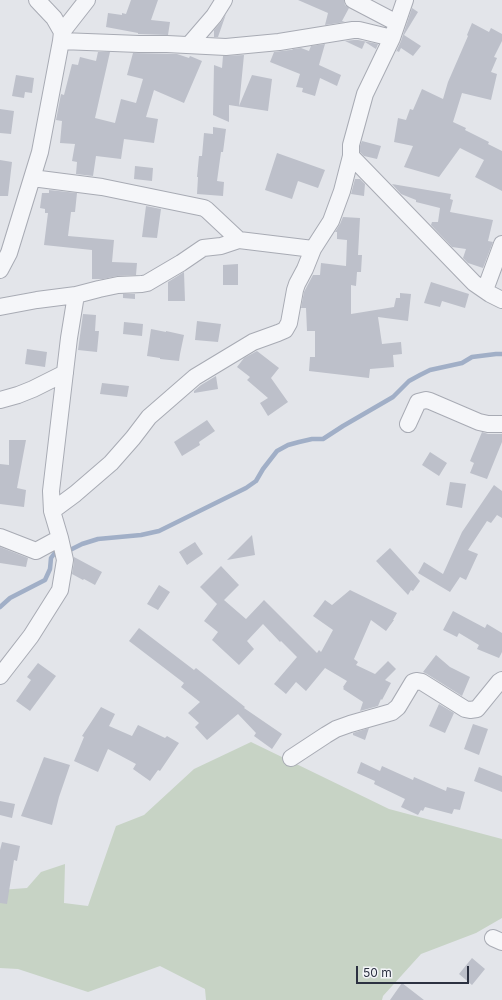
<!DOCTYPE html>
<html>
<head>
<meta charset="utf-8">
<style>
	body { margin:0 }
	#map { position:relative; width:502px; height:1000px; overflow:hidden; background:#e3e5ea; font-family:Inter,sans-serif }
	canvas { display:block }
	.scale { position:absolute; left:356px; top:966px; width:113px; height:18px; box-sizing:border-box; border:2px solid #2c3141; border-top:0; padding-left:5px; font-size:12px; line-height:14px; white-space:nowrap; color:#2c3141; -webkit-text-stroke:3px #f3f4f8; paint-order:stroke }
</style>
</head>
<body>
<div id="map">
<canvas width="502" height="1000"></canvas>
<div class="scale">50 m</div>
</div>
<script>
const c = document.querySelector('canvas').getContext('2d');
c.lineJoin = 'round';
function fillPath(path, color) { c.fillStyle = color; c.fill(path, 'evenodd'); }
const shape = rows => new Path2D(rows.map(r => 'M' + r).join(''));
function stroke(path, color, width, dash) { c.strokeStyle = color; c.lineWidth = width; c.lineCap = dash ? 'butt' : 'round'; c.setLineDash(dash || []); c.stroke(path); }
fillPath(shape([
	[251,742,389,809,502,839,502,918,476,933,421,954,383,996,382,1000,206,1000,205,989,160,966,88,992,18,969,0,968,0,890,27,888,41,872,65,864,64,903,88,906,116,826,144,815,194,769]
]), '#c7d3c5');
stroke(shape([
	[68,551,82,544,98,539,141,535,159,531,246,488,256,481,263,469,277,451,288,445,299,442,312,439,323,439,343,426,393,397,409,381,420,375,430,370,462,363,472,357,496,354,502,354],
	[0,607,10,598,45,580,50,569,51,558,57,550]
]), '#a1afc7', 4.5);
fillPath(shape([
	[131,0,158,0,151,20,170,22,168,35,138,34,138,33,106,27,108,13,122,15,122,13,126,14],
	[298,0,344,0,345,5,349,8,342,21,345,22,325,25,328,13],
	[412,8,418,12,404,35,421,46,413,56,401,48,399,52,397,51,396,52,401,41],
	[226,14,218,37,214,37,214,30,221,22],
	[472,23,489,32,491,28,502,34,502,41,494,57,497,58,491,72,497,74,491,100,462,93,453,122,466,128,465,130,489,142,488,144,502,151,502,191,475,177,484,160,460,148,439,177,404,167,413,146,394,142,398,118,406,120,410,109,413,110,422,89,443,99,448,82,468,36,467,35],
	[354,40,358,40,378,44,376,49,365,42,362,49,345,41],
	[325,44,319,65,341,75,337,86,320,78,315,96,302,92,303,88,296,87,300,74,270,62,274,52,290,50,292,50,293,49,301,48,309,51,311,46],
	[98,52,110,52,95,118,115,123,121,99,136,103,143,79,127,75,133,53,177,54,189,58,190,56,202,61,184,103,154,90,146,117,158,119,154,143,124,139,121,159,96,156,93,176,76,174,77,162,72,161,75,144,60,143,62,121,56,120,61,94,64,95,72,64,78,65,80,57,96,61],
	[244,55,239,106,252,75,272,79,268,111,229,105,229,122,213,115,214,65,222,68,223,56],
	[16,75,34,78,32,93,25,92,24,98,12,96],
	[0,109,14,111,11,134,0,133],
	[213,127,226,129,223,152,221,152,217,181,224,182,223,196,197,194,198,177,197,177,199,156,202,156,204,133,213,134],
	[362,141,381,146,377,159,364,156,360,152,360,146],
	[277,153,325,170,318,188,298,181,292,199,265,190],
	[0,160,12,162,8,196,0,196],
	[135,166,153,168,152,181,134,179],
	[355,179,360,179,365,184,364,196,351,194],
	[392,184,451,194,450,199,453,200,450,212,493,220,488,241,493,242,483,268,468,263,463,258,466,249,452,247,431,225,432,222,438,222,440,208,416,202,416,200,401,194],
	[49,190,77,193,75,212,71,212,68,236,114,240,112,262,137,263,136,275,117,276,103,279,92,279,92,250,44,245,48,213,45,213,45,209,40,208,42,193,49,193],
	[146,206,161,209,157,238,142,237],
	[343,217,360,218,358,255,362,255,361,272,357,272,356,286,351,285,351,314,394,307,396,298,400,298,400,293,411,294,408,321,378,317,382,344,401,342,402,354,393,355,394,367,370,369,369,378,309,371,310,357,315,357,315,331,307,331,306,308,301,308,304,292,313,275,320,275,321,263,346,266,347,240,337,239,337,232,335,232,340,224],
	[238,264,238,285,223,285,223,265],
	[184,272,185,301,168,301,168,282],
	[431,282,469,294,465,308,442,301,440,307,424,303],
	[123,294,135,294,135,299,123,298],
	[83,314,96,315,95,331,99,331,97,352,78,350],
	[197,321,221,324,218,342,195,340],
	[124,322,143,324,142,336,123,334],
	[151,329,166,332,166,331,184,335,180,354,179,361,160,359,160,358,147,356],
	[27,349,47,352,45,367,25,364],
	[257,351,279,368,271,378,288,402,268,416,260,403,268,398,247,380,250,377,237,367,244,358],
	[216,376,218,389,194,393,194,391,201,385],
	[102,383,129,386,127,397,100,394],
	[207,420,215,431,199,442,200,445,182,456,174,442],
	[482,432,488,434,502,434,502,442,487,479,470,473,474,463,470,461],
	[9,440,26,440,17,488,26,490,24,507,0,504,0,464,9,465],
	[430,452,447,463,439,476,422,465],
	[450,482,466,484,462,508,446,505],
	[494,485,502,491,502,518,497,515,491,523,487,521,468,550,478,554,466,580,460,577,450,592,418,573,424,562,443,574,462,532],
	[252,535,255,555,227,560],
	[195,542,203,554,187,565,179,552],
	[0,547,28,558,26,567,0,563],
	[390,548,420,581,413,591,411,590,408,595,376,561],
	[74,557,102,572,95,585,84,579,83,580,72,574,74,562],
	[221,566,239,585,224,600,246,619,264,600,317,653,319,650,321,652,333,630,313,616,325,600,332,605,350,590,397,613,393,620,394,620,386,631,371,620,354,659,358,662,356,665,375,674,388,661,396,669,385,680,391,683,382,700,381,699,378,706,360,711,363,702,343,689,344,688,343,687,347,681,325,668,306,691,296,682,286,694,274,684,297,657,281,641,280,642,263,624,247,641,254,649,239,665,212,640,218,632,204,621,217,604,200,587],
	[159,585,170,592,158,610,147,604],
	[453,611,485,628,487,624,502,633,502,652,499,658,477,649,479,645,459,633,457,637,443,630],
	[139,628,194,670,196,668,245,707,244,708,282,734,272,749,254,736,256,733,238,714,207,740,195,727,199,723,188,713,200,702,181,687,184,683,129,641],
	[436,655,450,667,470,677,462,696,427,674,423,672],
	[38,663,56,676,30,711,16,701,31,680,27,677],
	[439,704,454,713,445,733,429,726],
	[101,707,115,714,109,726,132,736,138,725,165,738,167,736,179,743,160,771,158,770,150,781,133,769,136,764,108,749,98,772,74,761,84,737,82,736],
	[473,724,488,729,479,755,464,749],
	[369,728,365,740,353,735,353,733],
	[44,757,70,765,59,797,52,825,21,816],
	[361,762,380,771,382,766,413,780,414,777,446,791,447,787,465,792,460,810,454,809,452,814,425,807,423,811,421,810,418,815,401,807,405,799,374,784,375,781,357,773],
	[479,767,502,776,502,792,474,781],
	[0,801,15,804,12,818,0,815],
	[2,842,20,846,17,861,14,860,7,904,0,903,0,850],
	[472,958,485,969,472,985,459,974],
	[402,983,424,1000,390,1000]
]), '#bdc0ca');
const street = shape([
	[353,0,397,23],
	[62,32,87,0],
	[61,41,139,44,167,44,226,47,279,42,353,30,359,30,392,38],
	[189,45,214,16,224,0],
	[351,156,474,283,490,294,502,300],
	[32,178,102,187,204,208,207,210,239,240],
	[0,270,9,253,40,152,61,41,62,32,54,18,37,0],
	[485,290,502,244],
	[0,307,37,300,76,295,99,289,118,285,142,284,147,283,181,263,203,248,221,246,239,240,313,249,331,221,342,191,351,156,351,145,365,94,392,38,405,0],
	[0,400,18,395,33,389,65,373],
	[408,424,418,402,426,400,430,401,479,422,488,424,502,424],
	[52,511,75,494,111,463,133,438,149,417,195,377,253,342,278,333,285,330,289,323,295,290,297,284,305,269,313,249],
	[0,537,36,551,60,538],
	[0,676,31,636,60,590,65,560,60,538,52,511,51,491,69,338,76,295],
	[291,758,326,735,336,729,350,724,392,712,398,707,413,682,416,681,422,682,465,709,470,710,477,709,499,682,502,680],
	[493,938,502,942]
]);
stroke(street, '#a8abb4', 18);
stroke(street, '#f5f6f9', 16);
</script>
</body>
</html>
